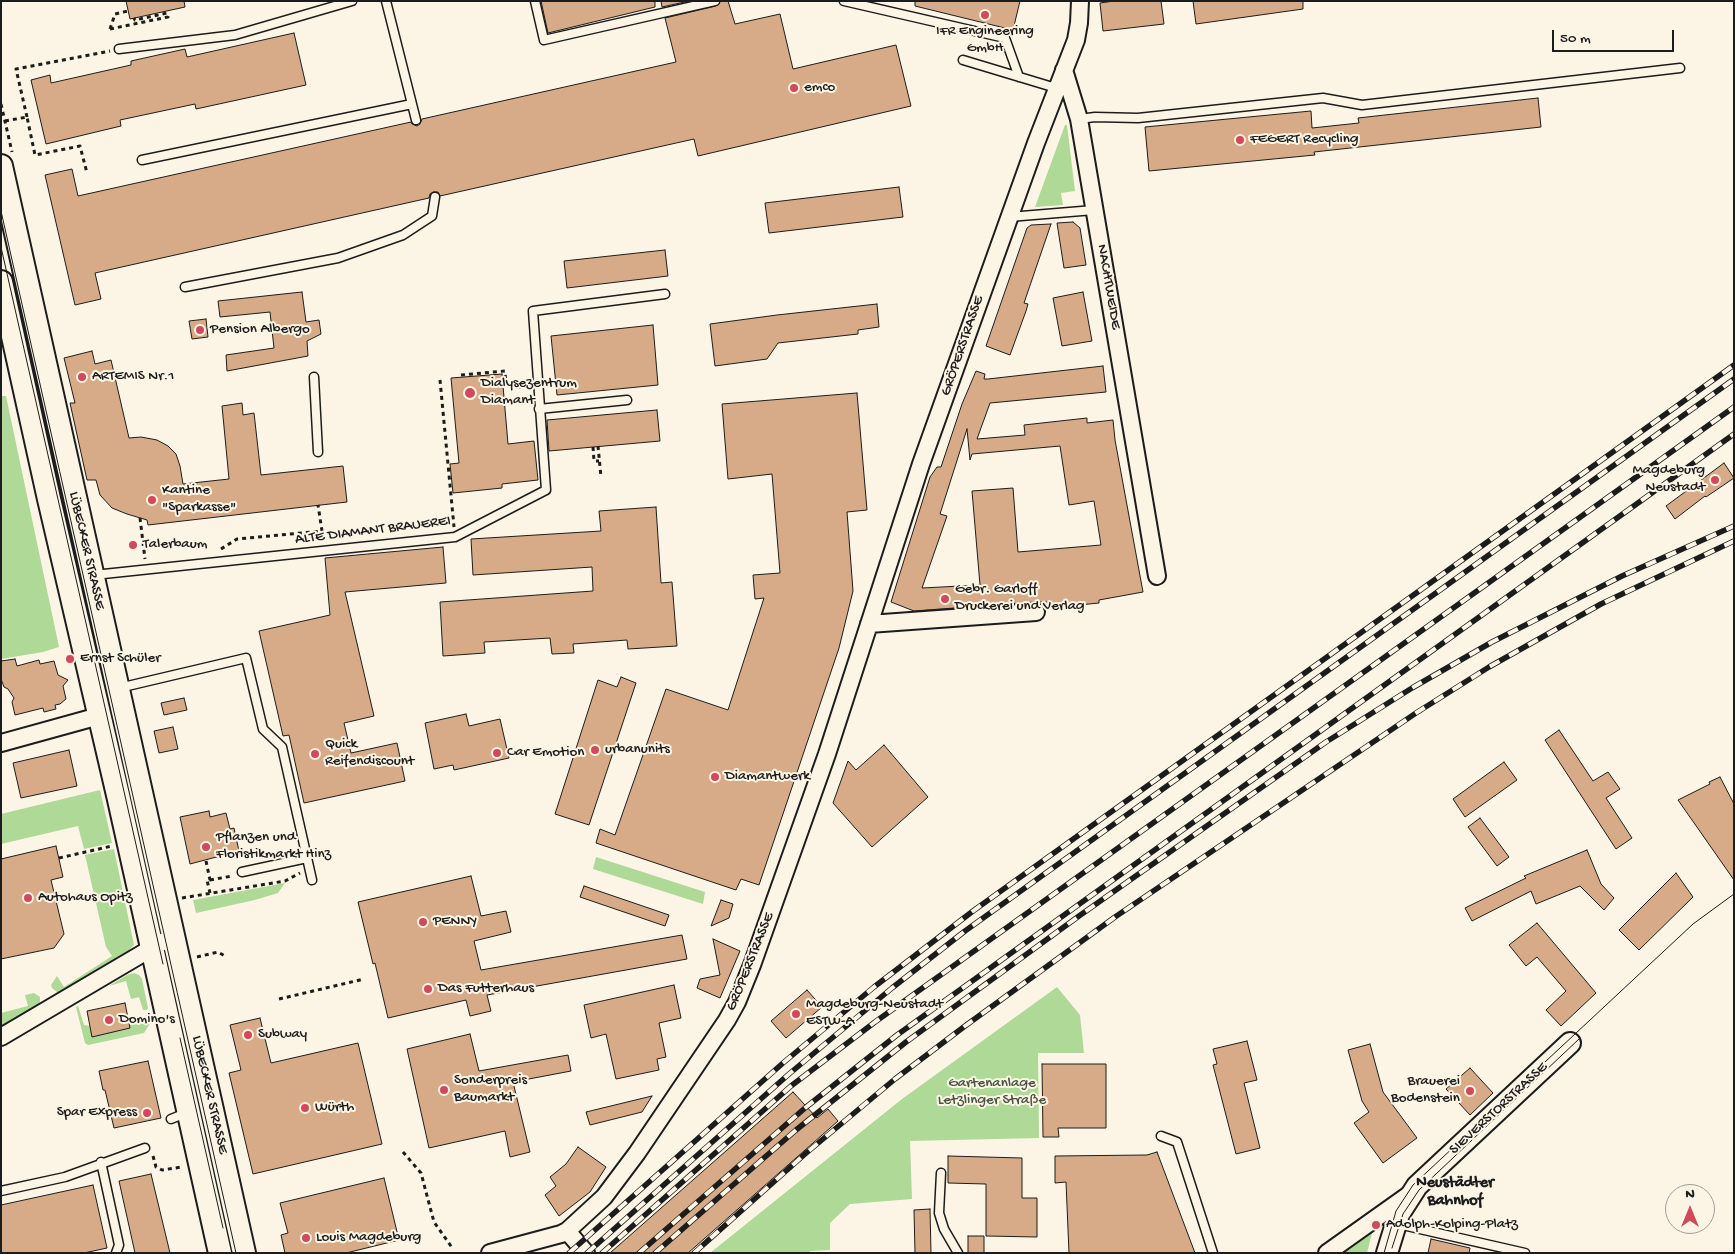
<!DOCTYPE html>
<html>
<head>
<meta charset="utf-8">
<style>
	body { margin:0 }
	#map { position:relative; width:1735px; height:1254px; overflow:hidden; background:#fcf5e5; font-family:"Gochi Hand",sans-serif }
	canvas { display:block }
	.frame { position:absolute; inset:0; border:2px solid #1c1c1c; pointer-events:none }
	.north { position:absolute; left:1665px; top:1184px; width:50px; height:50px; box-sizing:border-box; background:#fcf5e5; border:1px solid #a29e95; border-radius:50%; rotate:0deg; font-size:14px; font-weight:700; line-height:20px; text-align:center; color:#1c1c1c }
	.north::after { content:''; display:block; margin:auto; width:18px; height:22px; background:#d1495b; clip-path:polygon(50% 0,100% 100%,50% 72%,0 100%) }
	.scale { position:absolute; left:1552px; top:30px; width:122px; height:22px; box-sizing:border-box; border:2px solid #1c1c1c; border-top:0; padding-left:6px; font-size:15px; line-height:18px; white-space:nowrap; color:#1c1c1c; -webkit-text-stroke:4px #fcf5e5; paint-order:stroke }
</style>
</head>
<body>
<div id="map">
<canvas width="1735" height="1254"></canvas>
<div class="frame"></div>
<div class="north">N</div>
<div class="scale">50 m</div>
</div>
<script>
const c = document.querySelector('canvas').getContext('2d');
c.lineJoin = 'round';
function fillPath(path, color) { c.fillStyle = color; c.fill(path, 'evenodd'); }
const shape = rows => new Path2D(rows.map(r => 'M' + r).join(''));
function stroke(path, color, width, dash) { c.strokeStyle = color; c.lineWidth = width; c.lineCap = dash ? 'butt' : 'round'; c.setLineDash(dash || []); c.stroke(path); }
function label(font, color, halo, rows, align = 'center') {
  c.font = font + ' "Gochi Hand",sans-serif'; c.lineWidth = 4; c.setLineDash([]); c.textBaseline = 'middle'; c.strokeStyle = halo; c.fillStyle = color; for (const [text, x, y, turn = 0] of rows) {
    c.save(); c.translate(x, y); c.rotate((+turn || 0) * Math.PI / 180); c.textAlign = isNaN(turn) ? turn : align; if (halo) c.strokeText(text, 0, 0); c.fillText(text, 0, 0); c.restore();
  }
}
fillPath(shape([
	[1065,125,1067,125,1075,191,1061,193,1063,205,1035,207],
	[1,396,6,396,59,647,43,652,1,659],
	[100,790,112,843,84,849,78,826,1,844,1,814],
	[114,849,134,945,127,952,62,993,57,992,52,988,51,985,57,976,64,987,112,956,106,947,85,855],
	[596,857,705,892,703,904,593,869],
	[285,883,278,893,255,900,196,913,193,900],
	[134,973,139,975,142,979,148,1008,147,1010,143,1010,139,997,131,999,126,981,109,986,127,975],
	[1057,987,1080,1015,1084,1053,1038,1053,1039,1138,910,1141,912,1199,850,1204,830,1223,830,1250,810,1251,809,1253,710,1253,902,1099],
	[34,993,40,997,40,1002,36,1010,1,1028,1,1013,28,1006,25,995],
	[78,1006,84,1025,90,1026,93,1036,130,1028,130,1019,130,1021,149,1016,151,1022,144,1033,88,1045,85,1043,76,1007],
	[1373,1229,1367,1253,1337,1253]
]), '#aed997');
const building = shape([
	[126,1,184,1,185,7,130,19,126,1],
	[541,1,655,1,655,7,548,33,541,1],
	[661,1,689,1,662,7,661,1],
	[720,1,728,1,735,24,780,14,793,69,896,45,911,106,698,156,694,139,440,196,438,192,433,192,430,194,429,198,95,273,101,299,75,305,45,175,72,169,78,196,411,122,412,124,417,126,420,124,422,119,676,62,665,18,716,6,720,1],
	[915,1,1020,1,1013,30,915,6,915,1],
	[1114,1,1161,1,1164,24,1103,31,1100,3,1114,1],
	[1193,1,1303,1,1303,9,1196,24,1193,1],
	[294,33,306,85,196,109,195,104,120,120,121,126,46,144,31,80,50,75,51,83,131,65,131,61,185,49,187,57,294,33],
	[1538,98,1541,127,1314,152,1315,155,1149,171,1145,127,1311,111,1312,128,1359,123,1358,118,1538,98],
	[899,187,903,217,769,233,765,203,899,187],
	[1073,222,1080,228,1086,265,1064,268,1057,223,1073,222],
	[1051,224,1024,303,1028,304,1026,311,1010,355,986,346,1027,228,1031,225,1051,224],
	[665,250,668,276,567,288,564,261,665,250],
	[302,292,306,322,319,320,321,334,307,341,308,356,227,371,226,355,274,348,270,312,220,317,218,301,302,292],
	[1083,292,1092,341,1062,346,1053,298,1083,292],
	[877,304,879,327,858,330,858,334,778,343,767,359,715,366,710,324,777,315,877,304],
	[206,319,208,337,192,339,189,321,206,319],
	[653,325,658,385,557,395,551,336,653,325],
	[92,351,95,364,111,360,129,438,141,437,157,440,168,446,176,454,180,466,183,484,229,479,222,406,242,403,243,415,254,413,261,475,343,466,347,502,148,525,147,520,127,514,112,508,100,495,96,480,87,480,70,403,75,403,64,358,92,351],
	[1103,366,1106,392,990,403,977,439,1025,435,1024,425,1087,418,1087,423,1113,420,1115,440,1143,592,1099,600,1099,603,1049,608,1047,602,1035,602,914,611,891,602,930,477,937,467,941,467,962,404,976,371,985,374,984,379,988,379,1103,366],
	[967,429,970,460,972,454,1060,446,1069,505,1094,501,1101,545,1018,552,1013,488,972,491,980,585,922,588,947,516,940,514,967,429],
	[502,374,508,444,534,441,538,480,502,484,502,488,453,493,450,464,459,463,451,378,502,374],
	[857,393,867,510,847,512,853,591,839,648,759,885,741,879,736,890,596,843,600,829,615,835,666,689,728,710,764,598,755,599,753,575,780,573,772,474,728,479,722,404,857,393],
	[657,410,660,441,549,451,547,420,657,410],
	[1724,463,1734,478,1706,497,1705,496,1675,519,1666,506,1724,463],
	[656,507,661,583,672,582,677,646,628,649,627,640,573,644,574,653,552,654,550,638,484,642,485,653,443,656,440,602,593,591,592,567,473,575,471,539,601,531,599,511,656,507],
	[443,547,446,583,345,592,374,716,344,723,351,753,397,743,405,781,304,803,289,735,283,736,259,631,330,615,325,558,443,547],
	[15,659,17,666,39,660,40,664,54,661,58,675,68,680,63,686,66,699,60,704,55,705,56,709,44,712,43,708,15,715,12,702,14,698,8,689,4,687,1,679,1,661,15,659],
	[621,677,636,683,589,825,555,814,598,680,617,687,621,677],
	[184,698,187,710,164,715,161,703,184,698],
	[466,714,469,726,500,719,509,758,454,770,453,765,434,769,425,723,466,714],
	[173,727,178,749,159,753,154,731,173,727],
	[1559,730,1593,781,1608,772,1620,789,1606,798,1632,838,1616,849,1545,740,1559,730],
	[884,745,928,797,872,847,833,803,848,761,856,770,884,745],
	[69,750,77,786,21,798,13,763,69,750],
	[1504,762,1517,780,1465,817,1453,799,1504,762],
	[1720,777,1734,804,1734,880,1678,800,1710,784,1709,782,1720,777],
	[209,811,210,817,226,813,230,829,234,828,239,851,190,864,180,817,209,811],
	[1480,818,1509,857,1497,866,1468,827,1480,818],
	[56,846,63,877,51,880,64,934,54,948,1,959,1,859,56,846],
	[1587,850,1601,884,1614,898,1604,910,1580,886,1536,904,1531,891,1472,921,1465,908,1526,878,1524,876,1587,850],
	[1676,873,1693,897,1639,950,1619,930,1676,873],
	[471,876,481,916,506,911,511,932,474,941,481,970,682,935,687,959,487,995,491,1011,470,1016,466,1000,388,1018,375,963,373,964,358,902,471,876],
	[584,886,669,915,665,926,580,897,584,886],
	[721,900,733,904,729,918,711,926,721,900],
	[1537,923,1596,993,1561,1026,1546,1010,1566,991,1537,957,1526,966,1509,945,1537,923],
	[713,939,740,951,720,998,697,988,700,979,720,975,713,939],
	[674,985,681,1018,659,1023,666,1057,657,1059,659,1070,616,1079,606,1034,591,1038,584,1005,674,985],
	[807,990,822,1007,786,1038,771,1021,807,990],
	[125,1003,130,1028,92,1037,87,1011,125,1003],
	[260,1018,271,1063,358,1043,382,1144,253,1174,229,1073,241,1070,230,1025,260,1018],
	[470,1034,479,1071,568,1055,571,1071,513,1082,530,1152,510,1157,505,1131,429,1148,407,1049,470,1034],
	[1247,1041,1257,1080,1244,1083,1260,1148,1236,1154,1213,1065,1217,1064,1213,1049,1247,1041],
	[1370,1044,1383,1092,1417,1138,1383,1163,1354,1123,1369,1112,1362,1101,1348,1050,1370,1044],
	[148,1061,161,1118,114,1128,105,1090,103,1090,99,1071,148,1061],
	[1042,1064,1106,1064,1106,1128,1058,1128,1059,1137,1043,1137,1042,1064],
	[1470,1068,1493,1093,1470,1115,1446,1089,1470,1068],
	[793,1092,817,1118,828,1109,838,1121,688,1253,610,1253,793,1092],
	[652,1096,642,1112,590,1125,586,1112,652,1096],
	[578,1147,606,1167,590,1192,559,1216,545,1195,556,1186,550,1177,566,1164,578,1147],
	[1157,1152,1195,1253,1069,1253,1066,1182,1055,1183,1055,1156,1147,1155,1157,1152],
	[948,1156,1022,1158,1022,1198,1037,1198,1037,1237,986,1236,986,1184,948,1183,948,1156],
	[151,1174,170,1253,135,1253,119,1181,151,1174],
	[384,1178,399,1240,346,1253,285,1253,281,1235,288,1233,280,1203,384,1178],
	[93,1185,107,1248,84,1253,1,1253,1,1205,93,1185],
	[930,1209,931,1253,915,1253,914,1210,930,1209],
	[968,1236,984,1236,984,1253,968,1253,968,1236],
	[1431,1239,1470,1248,1469,1253,1428,1253,1431,1239]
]);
fillPath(building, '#d7ab88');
stroke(building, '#1c1c1c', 1);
const service = shape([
	[386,1,416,120],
	[535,1,544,40,715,1],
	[844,1,1005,38,1019,77],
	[119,49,235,35,352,1],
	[963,60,1056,88],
	[1079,119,1095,117,1138,118,1323,98,1362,105,1680,68],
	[142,160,412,104],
	[1009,217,1094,210],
	[185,287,338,258,403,235,432,216,435,197],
	[314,377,318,452],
	[539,409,627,400],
	[94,575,455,537,546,490,533,311,665,294],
	[119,688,246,658,263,729,282,747,312,880],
	[242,872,307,858],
	[171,1119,186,1113],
	[1161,1136,1177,1142,1213,1253],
	[101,1162,119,1245,116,1253],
	[941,1173,939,1213,944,1229,958,1253],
	[1,1191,65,1177,145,1148],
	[1398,1224,1525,1253]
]);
const minor = shape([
	[1064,70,1079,119,1157,576],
	[869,624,1036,612],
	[1,743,99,716],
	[1,1037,162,942],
	[567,1231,586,1253],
	[490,1253,561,1234,567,1231,604,1197,637,1153,727,1020,737,1002,752,965,827,754,921,464,1036,143,1076,40,1079,23,1080,1],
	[1327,1253,1410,1194]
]);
const tertiary = shape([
	[1387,1253,1399,1214,1417,1186,1570,1043]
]);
const secondary = shape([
	[1,166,244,1253],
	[1,282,49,499,118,795,220,1253]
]);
stroke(service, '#1c1c1c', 11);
stroke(minor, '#1c1c1c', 20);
stroke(tertiary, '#1c1c1c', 24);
stroke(secondary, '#1c1c1c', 26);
stroke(shape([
	[110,29,168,17,167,13,135,20,134,18],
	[110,29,115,14,128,11],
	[1,104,12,152],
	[27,117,16,69,110,51],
	[5,121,27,117,35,155,80,146,87,173],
	[461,375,505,371,506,387,527,387],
	[440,380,454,527],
	[598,446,601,477],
	[593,447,594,461,599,461],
	[140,518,145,559],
	[221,549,237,539,322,531,318,505],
	[59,858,112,846],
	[206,861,210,880,207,880,210,893],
	[210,880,232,876],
	[182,898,285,881,300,873],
	[197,957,218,952,225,956],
	[279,999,364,979],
	[403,1152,421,1173,434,1222,453,1249],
	[153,1156,156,1167,162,1170,182,1167]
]), '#1c1c1c', 3, [4, 4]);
stroke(service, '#fcf5e5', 8);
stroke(minor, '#fcf5e5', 16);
stroke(tertiary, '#fcf5e5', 20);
stroke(secondary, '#fcf5e5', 22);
stroke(shape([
	[1,211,236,1253],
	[1,247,163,964],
	[180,1038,223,1228],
	[1392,1248,1403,1214,1419,1190,1579,1039],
	[1384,1253,1396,1211,1413,1185,1693,924,1734,894]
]), '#1c1c1c', 1);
const rail = shape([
	[569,1253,783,1063,874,987,973,911,1734,365],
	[587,1253,789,1074,892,988,965,931,1734,379],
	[602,1253,791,1086,875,1022,1734,407],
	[639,1253,805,1108,897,1035,1734,434],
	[655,1253,796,1130,906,1042,1079,916,1326,742,1412,688,1492,642,1622,576,1734,526],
	[694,1253,805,1154,895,1079,965,1026,1115,917,1416,713,1489,667,1601,604,1734,541]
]);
stroke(rail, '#1c1c1c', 5.5);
stroke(rail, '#fcf5e5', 4, [11]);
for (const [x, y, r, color] of [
	[985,15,5,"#d1495b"],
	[794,88,5,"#d1495b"],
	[1240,140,5,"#d1495b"],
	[200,330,5,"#d1495b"],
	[82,377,5,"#d1495b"],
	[470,393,6,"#d1495b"],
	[1715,480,5,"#d1495b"],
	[152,500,5,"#d1495b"],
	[133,545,5,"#d1495b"],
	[945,599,5,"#d1495b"],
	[70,659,5,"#d1495b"],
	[595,750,5,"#d1495b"],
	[497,753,5,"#d1495b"],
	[315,754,5,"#d1495b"],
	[715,777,5,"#d1495b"],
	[206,847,5,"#d1495b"],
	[28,898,5,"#d1495b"],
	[423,922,5,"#d1495b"],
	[428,989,5,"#d1495b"],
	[796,1014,5,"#d1495b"],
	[109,1020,5,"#d1495b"],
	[248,1035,5,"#d1495b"],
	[444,1090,5,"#d1495b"],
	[1470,1091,5,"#d1495b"],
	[305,1108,5,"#d1495b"],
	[147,1113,5,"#d1495b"],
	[1376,1225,5,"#d1495b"],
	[306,1238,5,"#d1495b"]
]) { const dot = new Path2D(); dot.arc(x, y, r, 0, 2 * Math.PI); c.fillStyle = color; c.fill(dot); stroke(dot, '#fcf5e5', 2); }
label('15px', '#1c1c1c', '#fcf5e5', [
	["IFR Engineering",985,32,"center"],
	["GmbH",985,49,"center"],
	["emco",804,88],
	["FEGERT Recycling",1250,140],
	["Pension Albergo",210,330],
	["ARTEMIS Nr.1",92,377],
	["Dialysezentrum",481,384],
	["Diamant",481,401],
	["Magdeburg",1705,471,"right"],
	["Neustadt",1705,488,"right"],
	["Kantine",162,491],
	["\"Sparkasse\"",162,508],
	["Talerbaum",143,545],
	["Gebr. Garloff",955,590],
	["Druckerei und Verlag",955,607],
	["Ernst Schüler",80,659],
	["Quick",325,745],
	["Reifendiscount",325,762],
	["urbanunits",605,750],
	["Car Emotion",507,753],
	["Diamantwerk",725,777],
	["Pflanzen und",216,838],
	["Floristikmarkt Hinz",216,855],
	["Autohaus Opitz",38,898],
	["PENNY",433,922],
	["Das Futterhaus",438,989],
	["Magdeburg-Neustadt",806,1005],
	["ESTW-A",806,1022],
	["Domino's",119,1020],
	["Subway",258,1035],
	["Sonderpreis",454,1081],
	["Baumarkt",454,1098],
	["Brauerei",1460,1082,"right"],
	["Bodenstein",1460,1099,"right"],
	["Würth",315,1108],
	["Spar Express",137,1113,"right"],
	["Adolph-Kolping-Platz",1386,1225],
	["Louis Magdeburg",316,1238]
], 'left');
label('15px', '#1c1c1c', '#fcf5e5', [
	["NACHTWEIDE",1108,287,80],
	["GRÖPERSTRASSE",963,346,-71],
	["ALTE DIAMANT BRAUEREI",373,531,-7],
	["LÜBECKER STRASSE",86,551,77],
	["GRÖPERSTRASSE",751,962,-68],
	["LÜBECKER STRASSE",209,1095,77],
	["SIEVERSTORSTRASSE",1499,1109,-43]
]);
label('15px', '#485541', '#fcf5e5', [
	["Gartenanlage",992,1084],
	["Letzlinger Straße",992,1101]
]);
label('bold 16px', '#1c1c1c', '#fcf5e5', [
	["Neustädter",1455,1184],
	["Bahnhof",1455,1202]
]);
</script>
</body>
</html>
